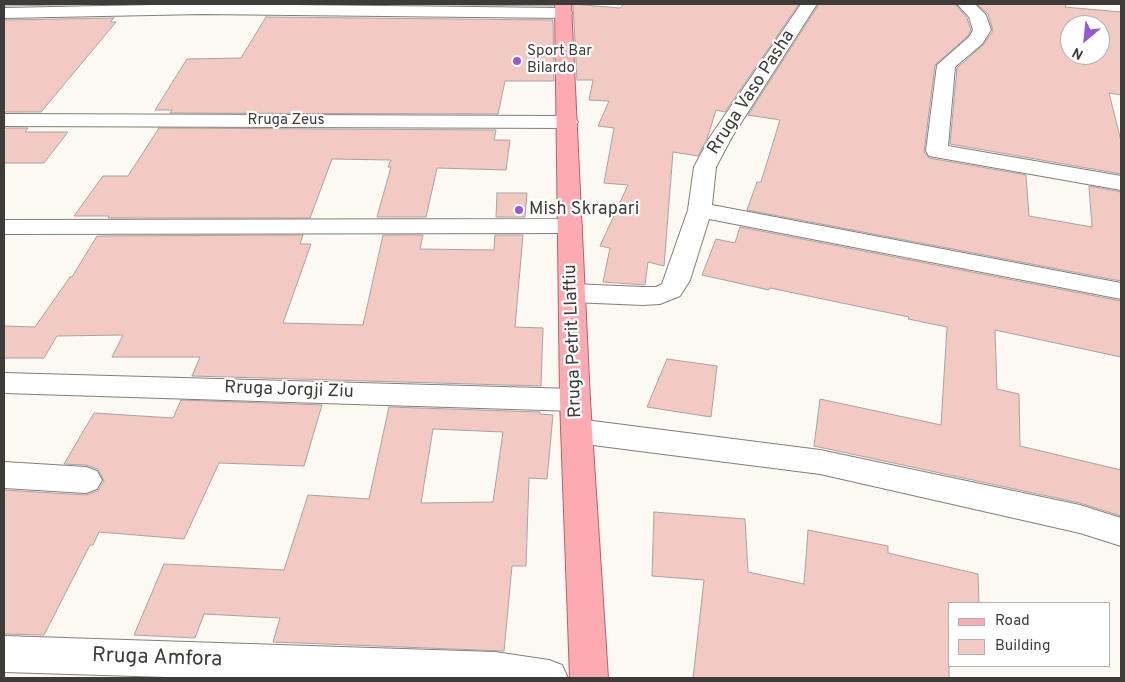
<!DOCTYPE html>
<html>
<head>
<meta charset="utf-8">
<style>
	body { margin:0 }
	#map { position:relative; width:1125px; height:682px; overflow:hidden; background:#fbf9f2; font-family:Overpass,sans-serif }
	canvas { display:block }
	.frame { position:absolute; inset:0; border:5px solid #3d3c39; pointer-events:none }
	.legend { position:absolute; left:948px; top:602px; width:162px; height:65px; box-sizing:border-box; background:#fff; border:1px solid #b1b1b0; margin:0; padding:6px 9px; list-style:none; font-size:15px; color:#3d3c39 }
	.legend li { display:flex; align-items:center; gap:10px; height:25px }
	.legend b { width:25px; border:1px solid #b1b1b0 }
	.north { position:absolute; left:1060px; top:15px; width:50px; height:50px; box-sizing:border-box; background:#fff; border:1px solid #b1b1b0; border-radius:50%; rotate:208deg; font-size:14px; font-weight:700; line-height:20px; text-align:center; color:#3d3c39 }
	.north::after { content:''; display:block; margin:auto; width:18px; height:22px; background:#965ad1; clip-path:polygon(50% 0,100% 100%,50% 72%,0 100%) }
</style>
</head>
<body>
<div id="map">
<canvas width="1125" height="682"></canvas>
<div class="frame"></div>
<ul class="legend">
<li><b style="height:6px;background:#fdabb3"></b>Road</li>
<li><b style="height:14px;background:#f2c9c3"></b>Building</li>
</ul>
<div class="north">N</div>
</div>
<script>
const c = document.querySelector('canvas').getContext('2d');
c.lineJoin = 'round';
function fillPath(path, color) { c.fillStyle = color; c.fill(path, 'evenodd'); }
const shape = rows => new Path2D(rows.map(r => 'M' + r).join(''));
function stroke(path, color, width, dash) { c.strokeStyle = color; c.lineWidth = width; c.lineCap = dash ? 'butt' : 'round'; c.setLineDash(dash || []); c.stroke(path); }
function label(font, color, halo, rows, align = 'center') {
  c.font = font + ' Overpass,sans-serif'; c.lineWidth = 4.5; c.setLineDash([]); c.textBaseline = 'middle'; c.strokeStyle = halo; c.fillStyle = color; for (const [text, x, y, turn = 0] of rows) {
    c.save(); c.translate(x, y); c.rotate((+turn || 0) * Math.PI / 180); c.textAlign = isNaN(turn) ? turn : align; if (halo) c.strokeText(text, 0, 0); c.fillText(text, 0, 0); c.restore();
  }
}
const building = shape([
	[4,4,122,4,4,6,4,4],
	[349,4,553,4,553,6,349,4],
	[573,4,620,8,624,4,799,4,725,112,716,110,707,139,698,156,673,152,664,266,648,262,645,285,603,282,610,248,600,246,628,185,604,183,614,128,598,126,609,101,589,100,593,80,577,80,573,4],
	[819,4,955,4,967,18,971,30,968,36,935,65,924,152,929,158,1026,175,1029,216,1092,227,1089,186,1121,192,1121,281,747,210,757,182,761,182,780,120,748,115,819,4],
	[977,4,1066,4,1065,7,1121,12,1121,95,1109,93,1121,141,1121,174,950,144,957,68,983,45,993,31,988,14,977,4],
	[1070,25,1100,25,1100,55,1070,55,1070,25],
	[266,17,553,20,554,81,505,81,498,114,170,113,172,110,155,110,187,59,241,58,266,17],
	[114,18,110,22,116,22,41,112,4,112,4,20,114,18],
	[4,128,28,128,25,132,68,132,44,163,4,163,4,128],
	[159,128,496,130,494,140,510,140,506,170,437,168,426,217,377,217,391,167,388,167,391,160,332,159,310,218,108,218,109,216,74,216,103,176,128,176,159,128],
	[497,193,527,193,525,217,496,217,497,193],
	[740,227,1121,301,1121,357,995,330,997,389,1019,394,1020,446,1121,470,1121,516,1080,503,814,446,820,399,941,425,947,327,908,319,909,317,770,288,769,290,702,275,716,239,735,243,740,227],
	[303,235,300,244,311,244,283,323,363,325,383,235,423,235,420,249,494,250,495,235,523,235,515,327,543,328,541,386,192,376,200,357,112,357,123,335,57,336,44,358,4,358,4,326,35,327,70,277,72,277,97,236,303,235],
	[667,359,717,366,711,417,647,407,667,359],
	[181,400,322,405,304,466,219,463,184,539,99,532,93,545,90,545,44,635,4,634,4,490,86,495,98,491,104,481,98,469,86,465,64,464,94,413,173,418,181,400],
	[389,407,540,412,540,414,553,415,547,479,529,478,526,566,512,566,504,651,273,642,280,618,204,614,195,638,134,635,164,564,284,570,308,495,369,499,389,407],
	[433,429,503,432,493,502,421,503,433,429],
	[654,512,745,519,748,572,804,584,808,530,888,546,888,553,978,574,979,603,949,603,949,678,693,678,704,580,652,576,654,512]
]);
fillPath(building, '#f2c9c3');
stroke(building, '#aba2a1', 1);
const minor = shape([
	[202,4,563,8,569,9,572,13,569,17,563,18,202,14,4,18,4,8,202,4],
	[801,4,817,4,732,137,716,167,712,205,1121,283,1121,299,709,219,690,280,680,296,660,304,643,305,572,302,563,299,559,293,563,287,572,284,643,287,656,287,662,284,688,210,694,167,710,137,801,4],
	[957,4,975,4,986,15,991,30,982,44,955,67,948,146,1121,176,1121,190,929,156,926,151,937,65,969,37,973,30,969,17,957,4],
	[4,114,568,116,575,118,578,122,575,126,568,128,4,126,4,114],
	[570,219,578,221,582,226,578,231,570,233,4,234,4,220,570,219],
	[4,373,575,389,585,392,590,400,585,408,575,411,4,393,4,373],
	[577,419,820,450,1080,505,1121,518,1121,546,1080,533,820,474,577,443,566,439,562,431,566,423,577,419],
	[4,462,86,467,97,471,102,480,97,489,86,493,4,488,4,462],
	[4,636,495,652,549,660,562,665,568,678,200,678,4,672,4,636]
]);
const major = shape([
	[555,4,571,4,590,400,608,678,570,678,560,400,555,4]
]);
stroke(minor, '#817f79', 2);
stroke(major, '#b86068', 2);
fillPath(minor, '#fff');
fillPath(major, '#fdabb3');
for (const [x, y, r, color] of [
	[517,61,5,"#965ad1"],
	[519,210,5,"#965ad1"]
]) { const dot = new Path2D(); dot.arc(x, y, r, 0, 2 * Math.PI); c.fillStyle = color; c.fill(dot); stroke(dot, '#fff', 2); }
label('15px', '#3d3c39', '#fff', [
	["Sport Bar",527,52],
	["Bilardo",527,69]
], 'left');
label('15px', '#3d3c39', '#fff', [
	["Rruga Zeus",286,121]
]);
label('18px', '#3d3c39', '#fff', [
	["Rruga Vaso Pasha",752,93,-57],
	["Rruga Petrit Llaftiu",574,341,-92],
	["Rruga Jorgji Ziu",289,391,2]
]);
label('18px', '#3d3c39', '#fff', [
	["Mish Skrapari",529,210]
], 'left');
label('21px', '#3d3c39', '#fff', [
	["Rruga Amfora",157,659,2]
]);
</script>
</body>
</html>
